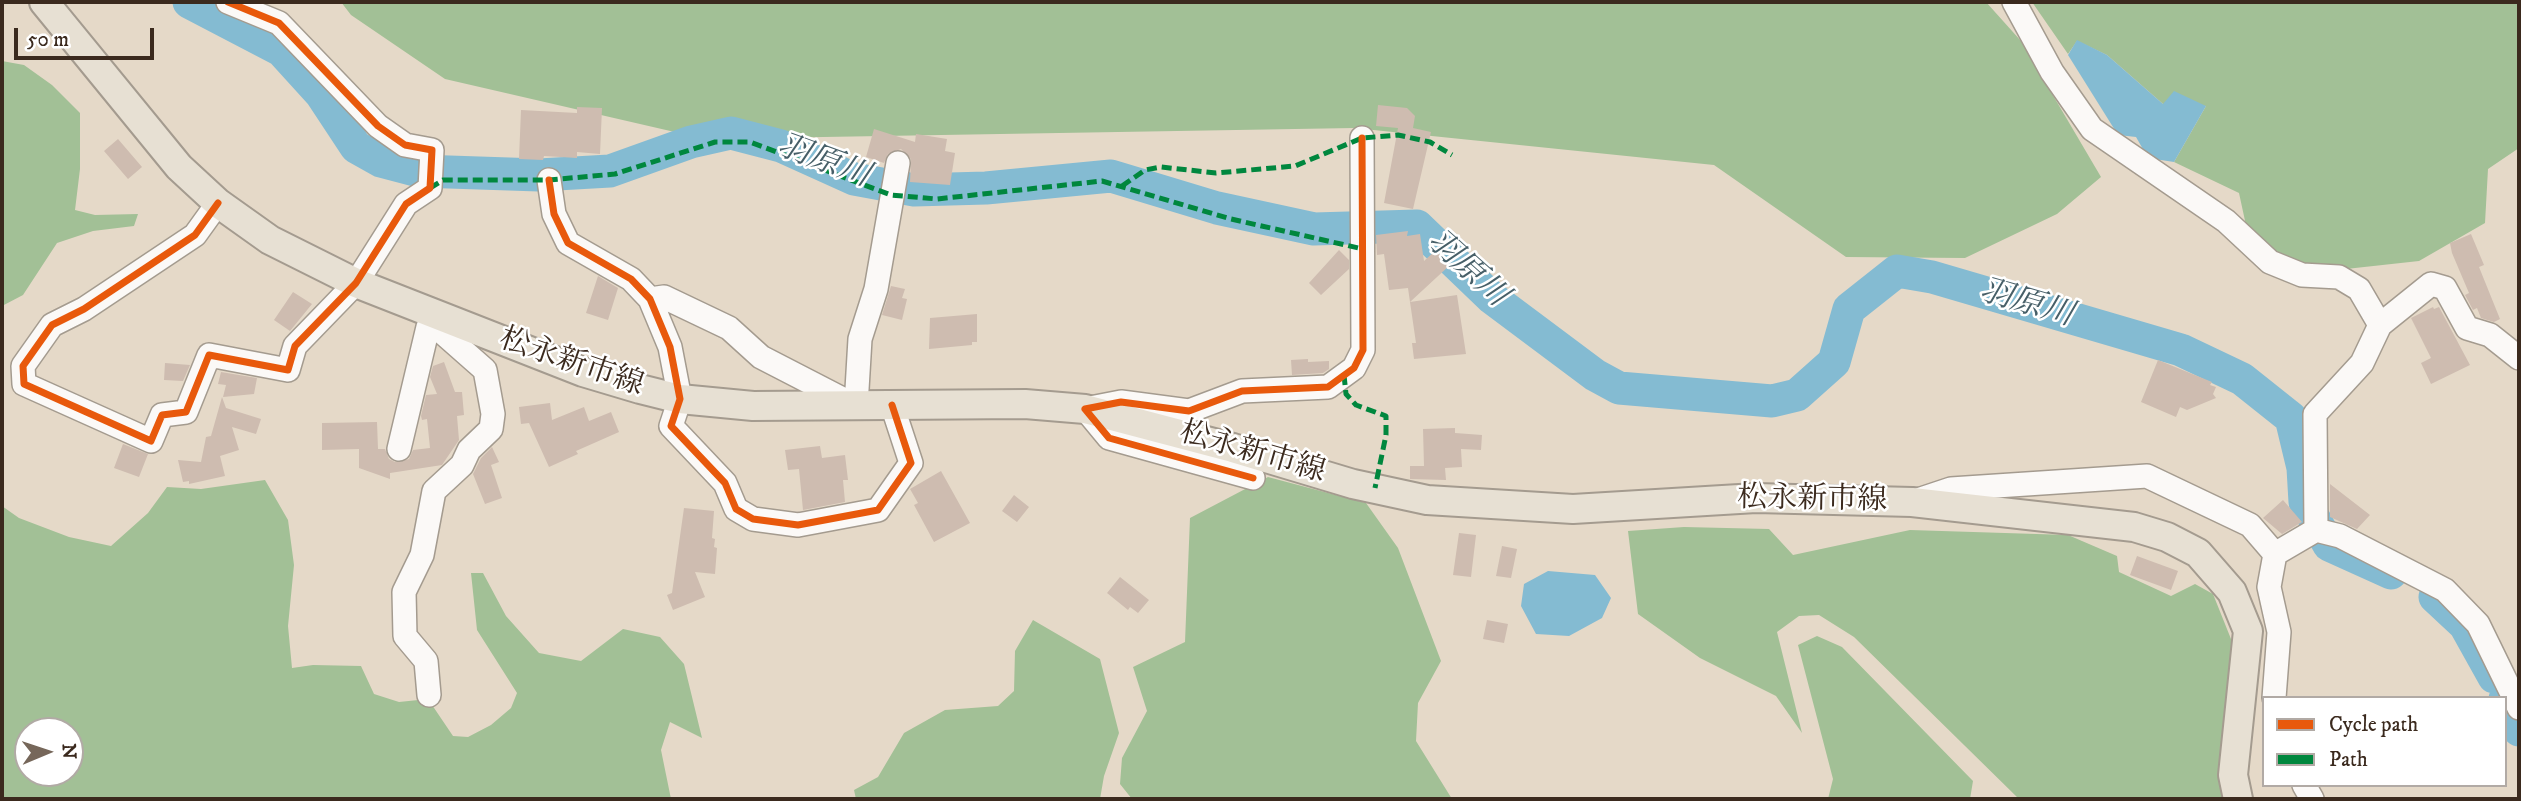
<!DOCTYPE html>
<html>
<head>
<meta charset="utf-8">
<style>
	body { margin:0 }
	#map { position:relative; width:2521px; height:801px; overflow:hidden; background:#e5d9c8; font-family:"IM FELL DW Pica",serif }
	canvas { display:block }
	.frame { position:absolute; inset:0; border:4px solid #3b2a1e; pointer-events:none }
	.legend { position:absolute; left:2262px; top:696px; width:245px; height:91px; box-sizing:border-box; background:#fff; border:2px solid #b1aaa5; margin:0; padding:9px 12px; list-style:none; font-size:21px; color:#3b2a1e }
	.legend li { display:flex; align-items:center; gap:14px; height:35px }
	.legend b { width:35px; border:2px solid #b1aaa5 }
	.north { position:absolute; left:14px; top:717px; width:70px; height:70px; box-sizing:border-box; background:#fff; border:2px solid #b1aaa5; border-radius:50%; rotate:88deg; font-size:19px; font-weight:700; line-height:28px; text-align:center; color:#3b2a1e }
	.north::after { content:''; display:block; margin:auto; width:24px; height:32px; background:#76675a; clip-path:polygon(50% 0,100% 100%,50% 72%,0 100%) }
	.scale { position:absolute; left:14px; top:28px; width:140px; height:32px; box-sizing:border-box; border:4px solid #3b2a1e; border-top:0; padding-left:9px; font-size:21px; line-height:24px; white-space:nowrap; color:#3b2a1e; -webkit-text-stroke:5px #fff; paint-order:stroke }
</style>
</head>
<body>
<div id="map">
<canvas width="2521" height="801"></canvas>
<div class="frame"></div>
<ul class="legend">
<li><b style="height:9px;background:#e8590c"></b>Cycle path</li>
<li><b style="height:9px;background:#00873e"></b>Path</li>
</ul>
<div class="north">N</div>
<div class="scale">50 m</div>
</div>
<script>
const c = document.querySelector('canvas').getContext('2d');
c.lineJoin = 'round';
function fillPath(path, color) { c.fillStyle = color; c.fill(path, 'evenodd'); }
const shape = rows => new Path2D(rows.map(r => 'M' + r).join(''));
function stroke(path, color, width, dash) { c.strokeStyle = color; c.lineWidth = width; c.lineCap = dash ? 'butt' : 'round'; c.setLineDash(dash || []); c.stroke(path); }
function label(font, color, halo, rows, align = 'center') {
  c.font = font + ' "IM FELL DW Pica","Noto Serif JP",serif'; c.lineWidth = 5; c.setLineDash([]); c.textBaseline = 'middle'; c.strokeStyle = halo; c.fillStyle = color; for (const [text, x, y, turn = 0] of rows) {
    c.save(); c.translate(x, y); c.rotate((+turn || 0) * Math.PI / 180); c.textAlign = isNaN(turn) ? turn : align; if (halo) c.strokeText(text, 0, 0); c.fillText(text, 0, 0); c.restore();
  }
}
fillPath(shape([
	[341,2,1986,2,2021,41,2101,177,2057,214,1965,258,1846,257,1714,165,1354,128,705,139,445,79,351,15],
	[2032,2,2519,2,2519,148,2488,169,2485,223,2419,261,2346,269,2282,261,2247,230,2239,193,2174,162,2206,106,2163,104,2107,55,2077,41,2068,54],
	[2,61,24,65,52,85,80,113,80,169,75,210,95,215,138,214,134,226,93,231,57,243,23,295,2,306],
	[1268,477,1366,503,1398,548,1441,661,1418,703,1416,741,1452,799,1132,799,1120,784,1122,758,1147,711,1133,667,1185,642,1190,518],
	[265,480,288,520,294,565,288,626,292,668,313,665,361,666,374,694,399,702,428,699,453,736,468,737,491,725,511,708,517,693,477,630,471,573,483,573,506,616,539,653,581,661,623,629,660,637,684,664,702,738,670,722,661,750,671,799,2,799,2,506,19,518,69,537,111,546,148,513,167,487,201,489],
	[28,731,70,731,70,773,28,773],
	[1684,527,1769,529,1793,555,1910,530,2068,535,2117,556,2119,572,2171,596,2195,584,2213,594,2233,644,2224,799,2019,799,1854,637,1819,615,1799,616,1777,632,1802,733,1776,696,1700,658,1638,614,1628,531],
	[1033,620,1100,659,1119,733,1104,776,1100,799,856,799,854,790,878,777,904,733,945,710,998,706,1014,691,1015,651],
	[1817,636,1842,647,1973,781,1970,799,1828,799,1833,779,1798,645]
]), '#a2c096');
fillPath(shape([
	[2077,40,2107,55,2163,104,2174,91,2206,106,2174,162,2148,158,2136,137,2118,135,2068,55],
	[1548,571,1595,575,1611,598,1602,618,1569,636,1536,634,1521,606,1524,584]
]), '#84bbd2');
stroke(shape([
	[189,2,281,50,321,94,356,147,381,161,419,171,539,175,610,171,691,142,731,133,781,146,854,179,914,190,986,188,1111,176,1217,208,1314,229,1417,226,1492,298,1595,375,1619,388,1772,401,1797,395,1834,362,1849,309,1897,271,1932,277,2181,350,2242,379,2291,418,2303,468,2305,502,2329,545,2391,573],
	[2435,597,2465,625,2494,677],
	[2505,699,2519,730]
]), '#84bbd2', 33);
fillPath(shape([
	[1378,105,1407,108,1415,116,1413,128,1431,132,1413,209,1384,203,1398,128,1376,126],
	[577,107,602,108,600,154,577,152,577,158,544,156,543,160,519,159,521,110,577,113],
	[874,129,915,142,916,134,947,139,945,151,955,153,950,185,910,182,911,159,901,149,888,154,884,163,866,157],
	[118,139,142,167,128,179,104,151],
	[1408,231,1407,236,1420,234,1424,261,1436,250,1450,265,1410,302,1408,288,1389,290,1384,254,1377,255,1376,235],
	[2471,234,2484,265,2479,267,2500,319,2494,322,2481,318,2477,308,2473,310,2465,295,2469,293,2452,253,2450,243],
	[1339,250,1349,260,1349,269,1321,295,1309,283],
	[598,276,618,288,608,320,586,313],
	[891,286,905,289,902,298,907,299,902,320,882,315],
	[293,292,312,304,290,331,274,320],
	[1457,295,1466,354,1414,359,1412,343,1416,343,1410,302],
	[2433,307,2434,309,2439,307,2470,365,2431,384,2421,363,2431,358,2411,318],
	[977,314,977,342,972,342,972,345,929,349,930,318],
	[1308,359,1308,362,1329,361,1329,369,1323,373,1292,375,1291,360],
	[2158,360,2212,382,2210,385,2216,387,2213,394,2216,398,2187,410,2180,407,2176,417,2141,402],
	[444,362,455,392,462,392,464,415,457,416,459,440,442,465,390,473,390,479,359,468,359,449,322,450,322,423,377,422,378,449,385,449,389,459,395,462,409,459,413,450,430,448,427,419,422,420,421,416,426,395,437,394,430,377,433,366],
	[165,363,190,365,183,381,164,380],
	[221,372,257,378,254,394,223,397,226,385,218,384],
	[222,397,226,408,261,419,256,434,232,427,239,450,220,456,225,476,189,484,189,481,183,482,178,460,201,462,206,437,211,436],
	[550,403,552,420,584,407,589,421,611,412,619,432,576,451,578,454,549,467,529,423,521,424,519,407],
	[1455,428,1455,433,1482,435,1481,450,1461,449,1462,467,1445,468,1446,480,1410,479,1410,466,1424,466,1423,429],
	[123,444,148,454,139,477,114,468],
	[820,446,822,458,845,455,848,480,843,480,845,502,803,510,799,469,788,470,785,450],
	[492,447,499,462,491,465,502,498,485,504,473,474,481,458],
	[941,471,970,523,934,542,914,505,918,503,910,489],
	[2330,484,2370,515,2357,529,2330,517],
	[1014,495,1029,507,1017,522,1002,511],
	[2283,500,2302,522,2282,534,2263,518],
	[684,508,714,511,712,538,715,539,714,547,717,548,715,574,695,572,705,597,673,610,667,595,672,593],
	[1459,533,1476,535,1471,577,1453,575],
	[1502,546,1517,549,1511,578,1496,576],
	[2137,556,2178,571,2171,590,2130,575],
	[1120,577,1149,600,1138,613,1130,607,1128,610,1107,593],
	[1487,620,1508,624,1504,643,1483,639]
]), '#cebcb0');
const minor = shape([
	[2014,2,2052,72,2092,129,2226,221,2270,262,2302,275,2339,277,2359,289,2380,325],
	[549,180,554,214,568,243,631,279,650,299,670,347,680,399,671,426,725,483,736,509,753,519,798,525,878,510,911,463,892,405],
	[218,203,195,235,84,309,52,325,23,366,24,384,151,441,162,415,186,412,209,355,288,370,295,346,356,283,406,204,430,188,432,150,405,145,378,126,279,23,228,2],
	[650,299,664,297,729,328,761,357,856,406,860,339,876,289,898,163],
	[399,449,428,327,438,315],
	[1253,478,1109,438,1085,409,1121,402,1189,411,1242,391,1328,387,1354,368,1363,350,1362,138],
	[1915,501,1951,489,2147,476,2250,525,2275,554],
	[2316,530,2315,414,2362,363,2380,325,2431,284,2445,288,2467,328,2490,335,2519,358],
	[429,695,426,661,405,636,404,592,422,555,434,491,462,465,469,450,491,429,493,414,485,370,443,333,438,315],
	[2274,698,2279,632,2269,587,2275,554,2316,530,2340,536,2445,590,2478,624,2519,708],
	[2304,785,2312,799]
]);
const major = shape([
	[44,2,179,167,218,203,270,240,356,283,583,372,640,389,680,399,753,406,1025,404,1085,409,1233,448,1353,484,1427,500,1573,509,1756,498,1912,502,2134,527,2167,537,2198,553,2232,592,2248,631,2233,775,2238,799]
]);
stroke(minor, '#a49b8f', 26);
stroke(major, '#a49b8f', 32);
stroke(minor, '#fbf9f7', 23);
stroke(major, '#e7e0d3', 28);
stroke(shape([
	[1122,186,1145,170,1161,167,1216,173,1295,166,1362,138,1398,135,1430,142,1452,155],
	[430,188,443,180,549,180,615,174,715,142,750,142,891,195,937,199,1102,181,1231,219,1363,249],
	[1344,375,1346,394,1356,405,1386,416,1386,435,1375,488]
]), '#00873e', 5, [10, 5]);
stroke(shape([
	[549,180,554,214,568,243,631,279,650,299,670,347,680,399,671,426,725,483,736,509,753,519,798,525,878,510,911,463,892,405],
	[218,203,195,235,84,309,52,325,23,366,24,384,151,441,162,415,186,412,209,355,288,370,295,346,356,283,406,204,430,188,432,150,405,145,378,126,279,23,228,2],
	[1253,478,1109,438,1085,409,1121,402,1189,411,1242,391,1328,387,1354,368,1363,350,1362,138]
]), '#e8590c', 7);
label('30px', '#3b2a1e', '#fff', [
	["松永新市線",571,364,19],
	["松永新市線",1252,454,16],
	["松永新市線",1812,501,1]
]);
label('italic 32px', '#475f68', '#fff', [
	["羽原川",823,163,20],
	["羽原川",1466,270,42],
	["羽原川",2026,305,16]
]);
</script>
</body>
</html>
